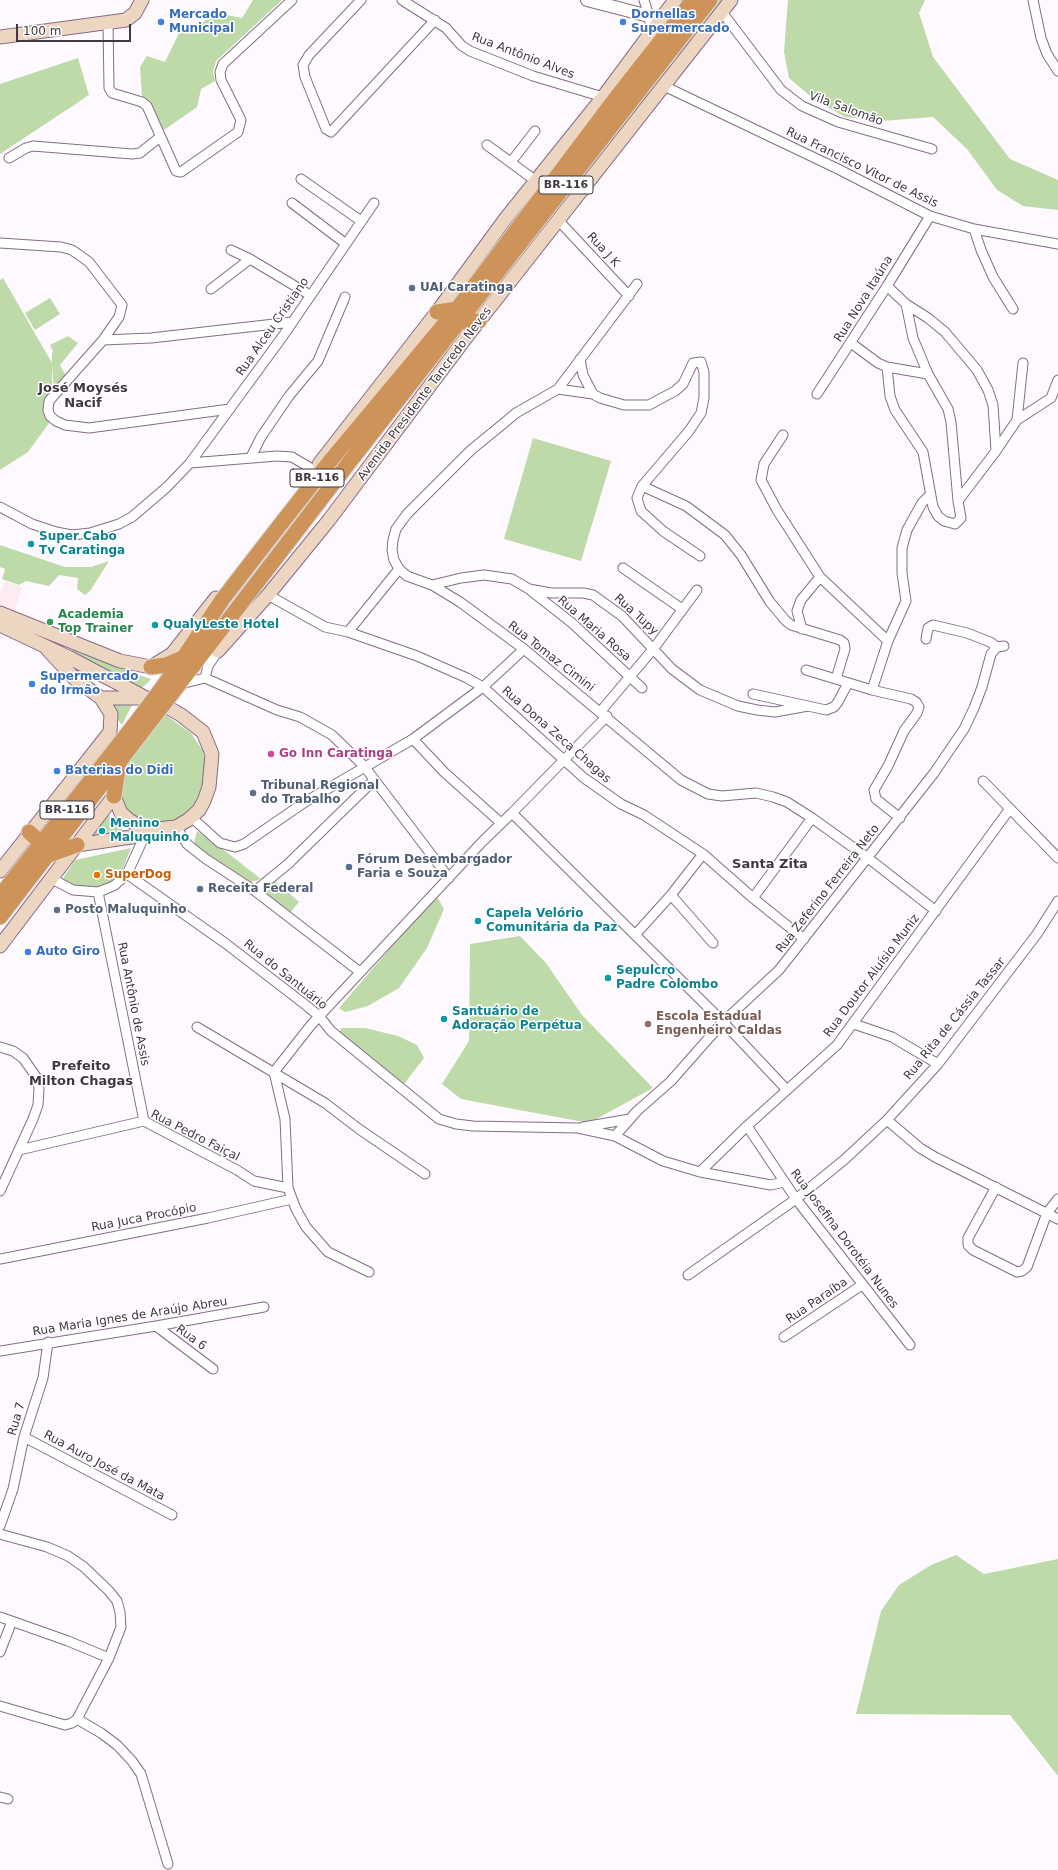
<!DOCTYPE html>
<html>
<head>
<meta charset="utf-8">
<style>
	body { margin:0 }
	#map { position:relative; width:1058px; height:1870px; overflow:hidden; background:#fef9ff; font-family:"DejaVu Sans",sans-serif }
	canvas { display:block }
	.scale { position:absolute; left:16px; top:24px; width:115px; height:18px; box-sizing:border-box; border:2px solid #413742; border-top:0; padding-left:5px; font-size:12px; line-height:14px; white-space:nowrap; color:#413742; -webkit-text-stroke:3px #fff; paint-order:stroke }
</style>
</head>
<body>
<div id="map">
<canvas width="1058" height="1870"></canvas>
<div class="scale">100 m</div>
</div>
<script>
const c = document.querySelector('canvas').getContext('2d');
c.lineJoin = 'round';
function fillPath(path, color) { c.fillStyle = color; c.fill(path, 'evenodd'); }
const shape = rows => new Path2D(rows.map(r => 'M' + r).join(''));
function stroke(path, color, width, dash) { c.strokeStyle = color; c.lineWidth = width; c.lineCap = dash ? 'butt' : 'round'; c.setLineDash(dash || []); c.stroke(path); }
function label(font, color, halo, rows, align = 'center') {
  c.font = font + ' "DejaVu Sans",sans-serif'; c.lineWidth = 3; c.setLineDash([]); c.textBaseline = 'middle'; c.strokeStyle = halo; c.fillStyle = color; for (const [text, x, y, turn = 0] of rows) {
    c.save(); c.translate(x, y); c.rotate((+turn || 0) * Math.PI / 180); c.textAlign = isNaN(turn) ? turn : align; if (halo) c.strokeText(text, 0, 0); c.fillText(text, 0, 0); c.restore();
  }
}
fillPath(shape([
	[5,581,22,588,14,612,0,607,0,595]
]), '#fdecef');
fillPath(shape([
	[253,0,282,0,216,61,213,72,215,81,201,89,197,107,164,130,153,107,142,96,140,67,147,56,165,62,182,27,203,22,217,13,242,18],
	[714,0,722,0,678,56,673,52],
	[788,0,925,0,919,13,933,57,1010,159,1058,180,1058,210,1023,206,997,190,967,149,933,117,882,121,845,117,815,100,789,78,784,52],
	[78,58,89,95,0,154,0,84],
	[665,66,672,67,478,316,475,312],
	[3,278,52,363,52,351,55,355,50,345,68,336,78,343,60,365,66,376,54,392,52,364,52,419,28,452,0,470,0,280],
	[50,298,60,314,35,330,25,313],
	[533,438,611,461,581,561,504,539],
	[0,545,65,567,91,567,109,561,90,591,85,595,77,589,78,578,59,575,49,586,26,581,19,585,2,579,5,569,0,567],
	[72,647,130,672,151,679,141,689,125,679,72,654],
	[134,701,122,725,115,716,113,702],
	[164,714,191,733,203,751,206,766,200,793,193,805,183,816,166,825,129,823,115,786,119,774],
	[107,813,115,823,131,837,84,845],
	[197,831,229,854,261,879,244,884,196,849,194,843],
	[131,848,123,868,119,875,110,882,86,890,61,881,75,860],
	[275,881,299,902,285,919,264,902,265,892],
	[436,895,444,909,427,948,399,988,368,1006,345,1012,339,1008],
	[520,936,546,963,582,1015,653,1088,589,1123,461,1099,442,1084,469,1041,470,944],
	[341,1028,365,1028,398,1036,417,1045,424,1058,404,1084,339,1034],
	[956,1555,984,1574,1058,1559,1058,1776,1010,1715,856,1714,881,1611,899,1585,931,1565]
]), '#bddaa8');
const minor = shape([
	[361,0,309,55,303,65,305,77,324,124,326,129,331,132,435,20],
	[402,0,446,28,461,45,470,51,533,76,603,97],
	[644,0,649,16],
	[1033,0,1041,38,1047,54,1058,71],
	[722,12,781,90,802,106,838,122,932,149],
	[108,23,109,88,112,93,142,102,147,106,176,171,181,172,238,132,241,120,221,80,220,72,223,64,292,0],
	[664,86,838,169,930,216,974,229,1058,244],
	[487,145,536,181],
	[9,158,26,148,33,146,132,154,140,153,160,137],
	[511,162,535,131],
	[301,179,361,221],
	[292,203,346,244],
	[559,221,629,296],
	[974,229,981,250,993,277,1013,309],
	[0,243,61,247,72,250,89,262,122,305,119,317,103,340,49,401,48,410,50,416,56,421,65,425,89,428,230,409],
	[231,250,250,259,310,295],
	[637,284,558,389,516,413,498,428,471,450,407,514,396,529,393,540,392,550,394,560,399,569,407,576,432,585,460,602,524,649,681,780,708,794,722,796,756,793,773,797,787,802,812,818,868,858,936,911],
	[887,286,906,304,913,338,928,374,948,409,951,422,958,501,961,518,955,524,944,521,938,516,933,507,923,452,895,410,890,396,887,367],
	[211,289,250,259],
	[906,304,928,318,945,332,977,370,988,390,993,405,996,451],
	[103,340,151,338,292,322],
	[851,343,878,363,887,367,928,374],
	[580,359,583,375,593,394],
	[558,389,593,394,600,398,624,405,649,405,675,391,683,384,693,363,701,362,704,372,704,398,701,413,689,431,642,486,686,506,725,535,741,555,770,602,786,621,791,625,840,640,844,643,845,649,836,679],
	[817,394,887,286,930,216],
	[1017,420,1023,363],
	[783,435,764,464,761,480,777,510,820,577,801,600,797,611,802,629],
	[251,457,261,437,289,396,318,361,345,297],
	[190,463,283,336,374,203],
	[642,486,637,498,641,511,663,531,700,556],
	[958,501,996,451,1017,420,1051,398,1058,380],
	[0,507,32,524,56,532,72,535,90,533,119,524,132,517,167,487,190,463,277,456,292,457,314,470],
	[623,568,682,609],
	[820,577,888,641],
	[432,585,461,578,484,575,512,579,529,589,551,593,583,593,593,595,622,616,672,669,700,690,738,706,757,710,775,712,808,706],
	[530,590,572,623,642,688],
	[268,595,325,627,348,632,417,656,467,678,483,687,584,778,621,804,644,815,703,854,753,898,804,939],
	[348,632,399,569],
	[926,639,928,628,933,625,967,633,990,642,997,647],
	[806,670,872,690,911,699,916,702,919,707,917,713,904,731,888,766,874,790,876,799,900,818],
	[205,678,208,666,218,651],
	[181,684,205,678,277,710,300,717,332,735,364,766,449,878],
	[872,690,888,641,906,601,902,573,902,548,907,530,922,503,930,495],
	[753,694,826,710,834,707,838,702,848,683],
	[601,711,654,648,697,590],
	[413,739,444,772,501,823],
	[983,781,1058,858],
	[512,813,723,1022,787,1090],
	[191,817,220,843,235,847,244,844,305,802,413,739,483,687,524,649],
	[176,827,187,844,206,859,255,891,360,972],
	[127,874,225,943,307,1006,319,1016,331,1031,439,1119,456,1124,473,1126,578,1128,615,1136,663,1161,700,1172,771,1185,784,1182],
	[52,879,73,890,98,892,106,889,115,885,127,874,145,835],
	[255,891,288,864,374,780],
	[98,892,144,1121],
	[671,895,713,943],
	[753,898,812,818],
	[635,935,671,895,703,854],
	[854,1024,892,1037,938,1064],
	[197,1027,325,1103,359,1129,425,1174],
	[0,1047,13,1051,23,1058,37,1078,39,1089,38,1105,33,1119,0,1191],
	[274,1072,311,1025,483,841,512,813,607,716],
	[274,1072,285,1119,288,1188,296,1209,306,1227,328,1252,369,1272],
	[887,1120,920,1148,935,1157,1058,1219],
	[747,1126,796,1199,910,1345],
	[583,1127,630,1119],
	[615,1136,637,1111,671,1081,723,1022,779,970,934,773,964,729,974,708,982,687,991,654,997,647,1004,646],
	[19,1150,144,1121,237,1170,254,1181,288,1188],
	[700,1172,747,1126,837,1045,1009,810],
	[996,1187,968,1238,968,1245,973,1250,1017,1272,1022,1271,1027,1267,1047,1213,1058,1199],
	[0,1259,208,1218,292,1199],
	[688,1275,796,1199,844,1160,887,1120,938,1064,1037,934,1058,901],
	[156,1326,213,1369],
	[784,1337,862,1285],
	[0,1351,156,1326,264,1307],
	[24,1437,172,1515],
	[0,1526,13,1489,24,1437,43,1378,48,1342],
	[0,1534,47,1547,68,1556,84,1567,109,1591,117,1601,120,1612,121,1627,109,1658,77,1719,72,1723,65,1725,0,1706],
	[0,1617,68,1641,109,1658],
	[0,1652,12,1621],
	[77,1719,101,1733,117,1745,132,1761,141,1774,168,1864],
	[0,1797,8,1799]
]);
const tertiary = shape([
	[587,0,649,16,659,36]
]);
const secondary = shape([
	[0,37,126,20,135,13,142,0],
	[319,464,437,312,506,218,603,97,675,0],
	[0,613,120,661,151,667,172,654,216,598],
	[0,625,70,658,146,698,162,704,181,715,203,732,212,754,209,787,204,801,199,810,188,820,176,827,157,829,139,826,129,820,121,813,114,796],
	[47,649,74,678,101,698,145,698],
	[218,651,268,595,329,520,468,335,731,0],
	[77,845,145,835,157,829],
	[0,871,110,732,111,714,101,698],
	[0,946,114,796]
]);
const trunk = shape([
	[437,312,457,309],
	[460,322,479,321],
	[151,667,166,665,184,657],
	[159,692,184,657,222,600,273,534,331,460,457,309,615,99,693,0],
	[170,696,348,464,710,0],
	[114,796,119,762],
	[29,832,41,843],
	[46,856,77,845],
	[0,896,135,724],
	[0,917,146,727]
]);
stroke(minor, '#846c87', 11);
stroke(tertiary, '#846c87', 14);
stroke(secondary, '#846c87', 15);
stroke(trunk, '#d9d7d9', 17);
stroke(minor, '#fff', 9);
stroke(tertiary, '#fff', 12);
stroke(secondary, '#ecd6c1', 13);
stroke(trunk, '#ce9358', 15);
const trunkBridge = shape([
	[135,724,159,692],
	[146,727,170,696]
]);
stroke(trunkBridge, '#d9d7d9', 17, []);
stroke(trunkBridge, '#ce9358', 15);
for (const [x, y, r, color] of [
	[161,22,4,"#3f7fe0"],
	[623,22,4,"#3f7fe0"],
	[412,288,4,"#5c6f8a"],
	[31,544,4,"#0f9aa8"],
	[50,622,4,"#2e9e5b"],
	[155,625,4,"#0f9aa8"],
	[32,684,4,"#3f7fe0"],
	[271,754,4,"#d1479c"],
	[57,771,4,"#3f7fe0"],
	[253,793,4,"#5c6f8a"],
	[102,831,4,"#0f9aa8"],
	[349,867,4,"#5c6f8a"],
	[97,875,4,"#e8710a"],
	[200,889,4,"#5c6f8a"],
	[57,910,4,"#5c6f8a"],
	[478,921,4,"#0f9aa8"],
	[28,952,4,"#3f7fe0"],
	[608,978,4,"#0f9aa8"],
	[444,1019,4,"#0f9aa8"],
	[648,1024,4,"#8d6e63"]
]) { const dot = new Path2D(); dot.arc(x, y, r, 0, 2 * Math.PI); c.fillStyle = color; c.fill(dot); stroke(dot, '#fff', 1.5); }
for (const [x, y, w] of [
	[566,185,54],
	[317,478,54],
	[67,810,54]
]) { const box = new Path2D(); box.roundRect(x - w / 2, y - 9, w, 18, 3); c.fillStyle = '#fff'; c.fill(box); stroke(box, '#413742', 1); }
label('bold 11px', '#413742', null, [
	["BR-116",566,185],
	["BR-116",317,478],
	["BR-116",67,810]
]);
label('bold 12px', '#366cbe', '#fff', [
	["Mercado",169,15],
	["Municipal",169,29],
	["Dornellas",631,15],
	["Supermercado",631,29],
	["Supermercado",40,677],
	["do Irmão",40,691],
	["Baterias do Didi",65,771],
	["Auto Giro",36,952]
], 'left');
label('12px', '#413742', '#fff', [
	["Rua Antônio Alves",523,56,21],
	["Vila Salomão",846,109,20],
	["Rua Francisco Vitor de Assis",862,168,26],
	["Rua J K",603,250,47],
	["Rua Nova Itaúna",864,299,-58],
	["Rua Alceu Cristiano",273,327,-55],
	["Avenida Presidente Tancredo Neves",425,394,-53],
	["Rua Tupy",636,615,42],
	["Rua Maria Rosa",594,629,41],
	["Rua Tomaz Cimini",551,657,38],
	["Rua Dona Zeca Chagas",556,735,41],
	["Rua Zeferino Ferreira Neto",828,889,-52],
	["Rua do Santuário",285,975,39],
	["Rua Doutor Aluísio Muniz",872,976,-53],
	["Rua Antônio de Assis",133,1004,79],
	["Rua Rita de Cássia Tassar",955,1019,-51],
	["Rua Pedro Faiçal",195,1136,27],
	["Rua Juca Procópio",144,1218,-11],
	["Rua Josefina Dorotéia Nunes",844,1239,53],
	["Rua Paraíba",817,1301,-34],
	["Rua Maria Ignes de Araújo Abreu",130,1317,-9],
	["Rua 6",191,1338,36],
	["Rua 7",17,1419,-74],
	["Rua Auro José da Mata",104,1466,28]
]);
label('bold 12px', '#4e5e75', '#fff', [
	["UAI Caratinga",420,288],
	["Tribunal Regional",261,786],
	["do Trabalho",261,800],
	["Fórum Desembargador",357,860],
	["Faria e Souza",357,874],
	["Receita Federal",208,889],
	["Posto Maluquinho",65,910]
], 'left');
label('bold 12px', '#0d838f', '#fff', [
	["Super Cabo",39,537],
	["Tv Caratinga",39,551],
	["QualyLeste Hotel",163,625],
	["Menino",110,824],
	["Maluquinho",110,838],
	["Capela Velório",486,914],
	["Comunitária da Paz",486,928],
	["Sepulcro",616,971],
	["Padre Colombo",616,985],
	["Santuário de",452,1012],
	["Adoração Perpétua",452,1026]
], 'left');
label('bold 12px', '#27864d', '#fff', [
	["Academia",58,615],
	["Top Trainer",58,629]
], 'left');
label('bold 12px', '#b23c85', '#fff', [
	["Go Inn Caratinga",279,754]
], 'left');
label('bold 12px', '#c56008', '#fff', [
	["SuperDog",105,875]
], 'left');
label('bold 12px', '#785e54', '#fff', [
	["Escola Estadual",656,1017],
	["Engenheiro Caldas",656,1031]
], 'left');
label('bold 13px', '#413742', '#fff', [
	["José Moysés",83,389],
	["Nacif",83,404],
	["Santa Zita",770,865],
	["Prefeito",81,1067],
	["Milton Chagas",81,1082]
]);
</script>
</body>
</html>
